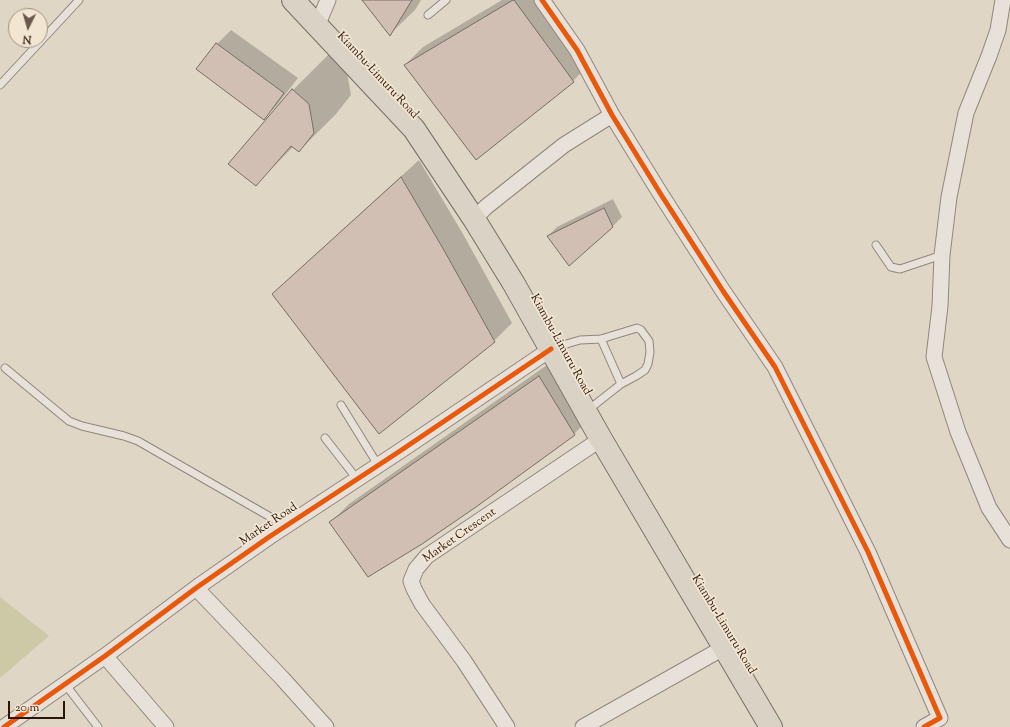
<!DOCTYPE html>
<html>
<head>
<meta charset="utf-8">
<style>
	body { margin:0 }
	#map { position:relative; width:1010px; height:727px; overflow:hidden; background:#e0d6c5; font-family:"Sorts Mill Goudy",serif }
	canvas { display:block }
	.north { position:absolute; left:8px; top:8px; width:40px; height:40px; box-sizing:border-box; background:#f2e6d2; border:1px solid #a29282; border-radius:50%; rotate:185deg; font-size:11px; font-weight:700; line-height:16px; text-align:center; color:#2b1409 }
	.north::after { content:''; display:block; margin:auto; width:14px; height:18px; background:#6a584b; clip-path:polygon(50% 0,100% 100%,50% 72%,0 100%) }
	.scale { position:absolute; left:8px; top:701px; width:57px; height:18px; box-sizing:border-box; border:2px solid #2b1409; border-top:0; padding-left:5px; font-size:12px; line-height:14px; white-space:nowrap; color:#2b1409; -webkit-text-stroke:3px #f2e6d2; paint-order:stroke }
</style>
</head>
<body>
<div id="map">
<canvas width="1010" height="727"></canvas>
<div class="north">N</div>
<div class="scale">20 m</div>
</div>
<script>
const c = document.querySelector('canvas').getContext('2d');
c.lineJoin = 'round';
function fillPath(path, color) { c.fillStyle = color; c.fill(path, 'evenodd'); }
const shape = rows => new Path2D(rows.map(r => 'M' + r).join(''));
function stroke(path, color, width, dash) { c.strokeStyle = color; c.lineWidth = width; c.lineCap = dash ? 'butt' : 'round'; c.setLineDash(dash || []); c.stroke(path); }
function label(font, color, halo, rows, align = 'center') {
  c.font = font + ' "Sorts Mill Goudy",serif'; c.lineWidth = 3.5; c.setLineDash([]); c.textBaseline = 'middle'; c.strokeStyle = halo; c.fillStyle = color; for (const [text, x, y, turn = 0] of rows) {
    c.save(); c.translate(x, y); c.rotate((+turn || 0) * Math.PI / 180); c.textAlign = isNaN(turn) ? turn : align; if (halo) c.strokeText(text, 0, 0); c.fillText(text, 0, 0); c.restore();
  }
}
fillPath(shape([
	[0,597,49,636,0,678]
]), '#cdc8a5');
fillPath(shape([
	[364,0,421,0,415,10,390,34],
	[502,0,545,0,591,63,573,81,405,65,423,47],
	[231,30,298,78,277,105,264,119,197,69,217,44],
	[330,53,346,67,351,95,336,114,299,151,294,146,256,184,293,90],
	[419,160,463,234,512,323,494,341,274,294,292,276],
	[613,199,622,217,612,227,548,236,557,227],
	[557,358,592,416,574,434,331,522,349,504]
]), '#0003');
const building = shape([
	[362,0,412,0,390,36,362,0],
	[513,0,514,0,574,82,476,160,404,65,513,0],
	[216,43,284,93,264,120,196,69,216,43],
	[292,89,309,104,314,133,299,152,291,146,256,186,228,164,292,89],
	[401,177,445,252,495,342,379,434,272,294,401,177],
	[604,208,613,227,569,266,547,236,604,208],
	[539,376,575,435,476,507,422,544,368,577,329,522,539,376]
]);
fillPath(building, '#d2bfb4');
stroke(building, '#766e64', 1);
const service = shape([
	[428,15,446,0],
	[0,85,79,0],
	[876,245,891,267,900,269,942,255],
	[601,339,621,384],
	[553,348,580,340,601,339,637,328,641,330,649,341,650,352,648,364,645,370,636,376,621,384,588,410],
	[5,368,69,421,82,426,124,436,138,441,286,526],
	[341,405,378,465],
	[325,438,357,479],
	[65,684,98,727]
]);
const minor = shape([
	[542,0,577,50,612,115,660,193,723,291,775,367,868,552,940,718,924,727],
	[1003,0,998,30,989,56,966,113,949,197,942,255,940,306,934,357,958,432,989,508,1010,540],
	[317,26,328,0],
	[474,219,486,207,564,145,612,115],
	[196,588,282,678,326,727],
	[105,656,166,727],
	[4,727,105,656,196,588,269,537,400,451,551,349],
	[507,727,464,661,422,604,414,589,411,581,416,569,427,556,601,439],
	[583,727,725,647]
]);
const trunk = shape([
	[293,0,414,129,474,219,514,284,601,439,771,727]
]);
stroke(service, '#90877c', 9);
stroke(minor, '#90877c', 17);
stroke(trunk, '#766e64', 24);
stroke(service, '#e7e1d9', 7);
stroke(minor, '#e7e1d9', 15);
stroke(trunk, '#dad2c4', 22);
stroke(shape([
	[542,0,577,50,612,115,660,193,723,291,775,367,868,552,940,718,924,727],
	[4,727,105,656,196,588,269,537,400,451,551,349]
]), '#e8590c', 5);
label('12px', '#2b1409', '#f2e6d2', [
	["Kiambu-Limuru Road",377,76,47],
	["Kiambu-Limuru Road",560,345,61],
	["Market Road",269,525,-34],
	["Market Crescent",460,536,-35],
	["Kiambu-Limuru Road",723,625,59]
]);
</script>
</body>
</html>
